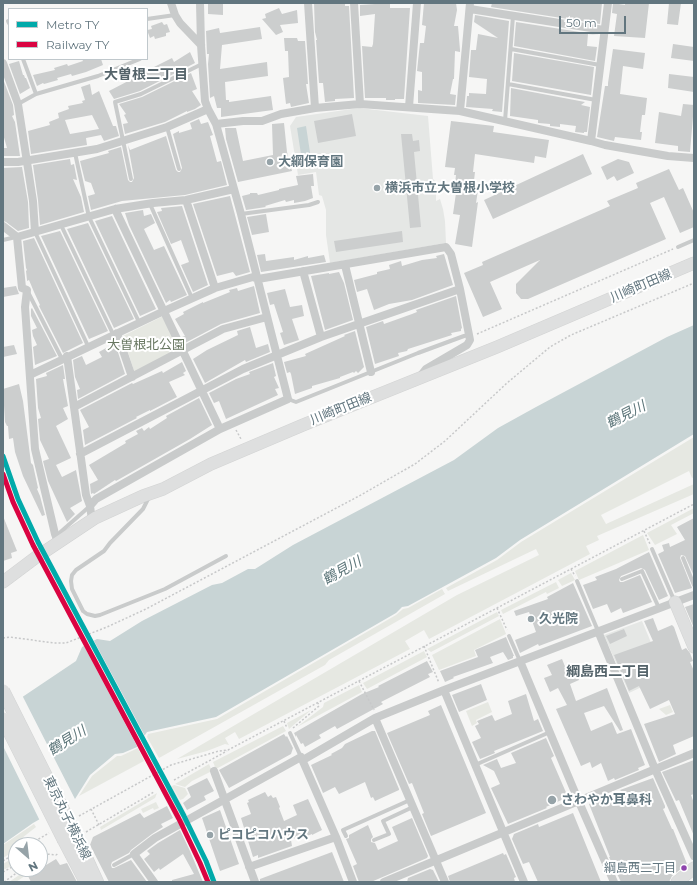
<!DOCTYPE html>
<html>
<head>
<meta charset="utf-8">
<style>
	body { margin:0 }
	#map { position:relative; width:697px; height:885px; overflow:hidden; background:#f6f6f5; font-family:Montserrat,sans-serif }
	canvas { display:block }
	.frame { position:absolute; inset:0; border:4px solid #62767f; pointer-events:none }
	.legend { position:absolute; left:8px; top:8px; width:140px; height:52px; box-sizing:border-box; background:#fff; border:1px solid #c0c8cc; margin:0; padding:5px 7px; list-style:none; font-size:12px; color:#62767f }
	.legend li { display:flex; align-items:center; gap:8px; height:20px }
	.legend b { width:20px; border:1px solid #c0c8cc }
	.north { position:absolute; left:8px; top:837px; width:40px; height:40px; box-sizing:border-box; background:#fff; border:1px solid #c0c8cc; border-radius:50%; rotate:152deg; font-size:11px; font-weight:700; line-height:16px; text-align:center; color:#62767f }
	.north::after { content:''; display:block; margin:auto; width:14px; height:18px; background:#96a3a8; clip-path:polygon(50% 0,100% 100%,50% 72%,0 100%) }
	.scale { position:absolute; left:559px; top:16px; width:67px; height:18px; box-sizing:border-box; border:2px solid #62767f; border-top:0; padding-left:5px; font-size:12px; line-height:14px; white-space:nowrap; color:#62767f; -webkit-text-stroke:3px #fff; paint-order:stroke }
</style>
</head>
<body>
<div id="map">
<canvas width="697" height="885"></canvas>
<div class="frame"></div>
<ul class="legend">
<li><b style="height:5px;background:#01aaaa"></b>Metro TY</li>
<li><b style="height:5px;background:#da0442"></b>Railway TY</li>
</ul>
<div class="north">N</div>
<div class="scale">50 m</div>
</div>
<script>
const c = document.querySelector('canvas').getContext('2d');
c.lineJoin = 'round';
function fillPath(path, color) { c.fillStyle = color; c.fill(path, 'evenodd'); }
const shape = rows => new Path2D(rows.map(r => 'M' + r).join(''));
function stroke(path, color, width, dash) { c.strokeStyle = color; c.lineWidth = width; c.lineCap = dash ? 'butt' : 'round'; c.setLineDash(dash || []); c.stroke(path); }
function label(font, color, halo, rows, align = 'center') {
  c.font = font + ' Montserrat,"Noto Sans JP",sans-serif'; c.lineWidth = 4; c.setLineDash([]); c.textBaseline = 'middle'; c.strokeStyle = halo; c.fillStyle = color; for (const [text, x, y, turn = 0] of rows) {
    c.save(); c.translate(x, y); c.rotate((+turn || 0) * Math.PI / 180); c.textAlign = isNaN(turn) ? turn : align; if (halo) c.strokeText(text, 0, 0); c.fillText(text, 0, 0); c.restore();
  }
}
fillPath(shape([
	[359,108,428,116,433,179,436,182,436,201,440,199,443,209,445,221,446,243,330,263,326,235,326,210,322,196,319,195,316,172,298,175,290,126,296,117],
	[642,621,665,676,629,693,604,635],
	[172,786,187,815,176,820,161,791]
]), '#e5e7e5');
fillPath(shape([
	[161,317,164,317,179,350,137,372,134,371,123,336],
	[694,437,694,477,692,478,689,471,601,515,606,524,694,484,694,494,597,536,599,540,586,546,590,554,429,639,424,630,405,641,410,649,239,739,235,732,225,738,229,745,225,744,207,751,177,759,457,595,539,555,536,549,448,591,446,588,497,560,521,542],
	[694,508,694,513,671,525,677,534,655,545,647,533],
	[643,535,649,550,579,580,575,571],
	[571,573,575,580,562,586,558,580],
	[556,582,559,588,547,594,546,592,503,614,501,610],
	[442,589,445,594,329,660,325,665,159,758,147,737,148,734,217,719,396,615,403,609,408,608],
	[497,612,499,616,431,652,427,649],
	[500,619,506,634,474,650,476,656,439,670,432,655],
	[424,651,427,657,367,689,363,683],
	[359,685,362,692,297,727,323,707,324,703],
	[488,702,492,712,476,720,477,723,472,726,466,711],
	[670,705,673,712,666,715,659,709],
	[311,710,289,729,287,723],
	[283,726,286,731,216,769,213,762],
	[138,748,144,761,79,796,92,776,117,756,121,756],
	[209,764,212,771,192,781,185,787,175,784],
	[174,785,185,788,188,794,183,799,180,800,172,786],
	[157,793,155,798,101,830,100,827],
	[156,802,159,808,154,810,153,808,143,813,141,809],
	[34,824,36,827,22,838,26,844,16,845,16,850,3,858,3,845],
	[16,856,16,864,3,870,3,864],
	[28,869,35,869,16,882,9,882]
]), '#e6e8e2');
fillPath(shape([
	[306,126,311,159,302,161,297,128],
	[694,325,694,434,520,540,496,558,408,606,402,607,396,613,216,717,147,732,137,747,123,753,115,754,90,775,75,799,33,823,3,844,3,710,76,661,82,647,97,639,110,641,142,621,212,585,222,583,248,569,255,569,293,545,454,460,498,428,536,407,667,337]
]), '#c8d4d5');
fillPath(shape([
	[93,639,146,738,138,748,83,644],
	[22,695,76,801,40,821,3,746,3,708]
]), '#f6f6f5');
fillPath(shape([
	[208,3,223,3,223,15,208,14],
	[314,3,345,3,345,6,349,6,354,98,335,99,335,101,325,102,323,83,319,83,316,40,317,40,315,32],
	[390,3,390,8,410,8,404,99,395,99,395,100,386,100,386,98,365,98,362,46,372,47,373,44,375,14,360,16,360,5],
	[424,3,456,3,457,10,454,26,458,26,460,50,460,52,455,51,454,79,453,79,450,94,456,95,455,105,418,103,418,90,422,91,422,72,417,71,419,52,420,43,424,43,426,26,422,25],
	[492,3,602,3,600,24,491,7],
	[613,3,625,5,625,3,649,3,645,38,614,36,617,14,612,13],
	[669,3,681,3,678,25,667,24],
	[279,8,282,14,297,10,298,23,280,25,283,32,276,35,262,19,266,18,265,14],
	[475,15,509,21,502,112,492,111,493,109,466,107,467,96,469,96,469,93,486,94,487,79,469,77,471,50,476,50,478,34,498,38,474,22],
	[162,22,164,25,167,24,170,32,166,33,166,36,155,39,154,36,150,38,147,30,152,29,151,26],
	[516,22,599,35,588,34,587,46,597,47,595,61,514,46],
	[260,27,262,39,222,45,220,69,267,62,268,76,225,82,226,100,229,100,229,102,271,96,273,110,221,117,221,108,217,108,214,96,210,98,208,64,209,54,207,54,206,31,219,28,220,33],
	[284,38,297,38,298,41,305,41,308,84,306,84,309,103,291,107,290,103,286,104,283,78,289,77,288,51,285,51],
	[673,44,694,47,694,61,671,58],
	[613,49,645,53,643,69,623,66,620,94,647,98,645,115,642,115,640,132,642,132,641,140,615,137,614,141,597,137,605,86,608,86,608,83],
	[190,52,195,63,140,91,114,99,109,91,134,78,133,75,139,72,140,74,155,68,154,67,172,58,174,62],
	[514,53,594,67,591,95,512,81],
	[82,59,101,59,103,65,86,72,72,76,71,74,57,78,58,80,44,84,43,83,37,86,33,75,55,70,54,68,67,64,68,66,83,61],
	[19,61,23,75,24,75,25,78,26,78,30,88,20,94,9,64],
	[191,73,197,89,192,91,201,105,195,109,187,112,187,111,165,122,125,134,123,124,128,123,124,115,126,114,119,104,142,97],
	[669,74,694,77,694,92,668,88],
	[3,79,13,105,14,115,12,116,15,122,20,156,3,156,3,148,7,148,3,134],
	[90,84,92,95,99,91,113,126,116,126,119,136,104,141,101,135,86,138,87,145,31,154,28,131,50,125,49,122,59,118,58,113,69,109,68,106,83,103,82,101,85,100,81,87],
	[92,115,99,129,70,134,65,120],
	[511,88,585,102,581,105,590,107,587,132,584,132,584,133,575,132,576,126,560,124,560,127,550,126,550,124,538,123,538,120,510,116],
	[683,104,694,105,690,152,678,151,678,146,655,143,659,112,681,116],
	[352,114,356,136,318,143,314,121],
	[199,119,201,124,208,122,213,135,210,136,217,162,221,161,227,185,185,195,122,201,91,210,88,196,95,194,91,183,85,181,80,161,109,153,108,151,121,147,128,180,130,182,132,182,134,178,128,145,130,150,166,136,176,170,178,172,180,172,182,168,173,134,179,131,179,133,192,129,190,123],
	[451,121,494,126,493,132,549,140,546,158,535,156,534,163,475,154,473,172,475,172,473,189,478,190,476,203,478,202,472,247,455,244,460,215,453,214,456,193,454,193,456,175,454,175,455,168,445,167],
	[284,123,287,152,292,171,238,182,226,139,225,128,236,128,243,161,273,155,272,124],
	[401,134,412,134,413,141,419,140,420,151,414,152,421,227,410,228],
	[583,154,592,174,493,219,484,200],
	[70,159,71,165,74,164,77,180,73,179,81,197,84,212,40,225,38,200,33,165],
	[618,159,629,162,634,173,617,181,614,176,607,180,601,167],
	[22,167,28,202,29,228,18,231,6,222,3,221,3,168],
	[669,169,679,190,683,188,694,213,694,227,680,233,664,197,650,203,666,239,528,299,521,299,516,293,516,284,540,260,490,282,502,309,483,317,464,273,483,265,482,262,610,206,607,201,638,188,636,183],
	[313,174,314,186,311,186,313,198,305,201,294,203,294,200,286,202,285,200,265,206,266,207,246,210,242,196,250,194,250,193,257,193,258,195,279,190,279,189,298,185,296,176],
	[230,196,250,272,236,276,233,272,217,276,193,204],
	[182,206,208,285,193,292,181,265,189,262,181,240,171,244,157,212,162,211,161,208],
	[143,210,144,216,151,214,155,223,144,229,154,250,164,246,187,295,171,302,170,300,166,303,129,225,125,213],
	[266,214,269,232,252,235,247,217],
	[112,216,156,309,140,316,95,221],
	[88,223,134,319,114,328,67,229],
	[60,231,108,331,89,339,41,236],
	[402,231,403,242,336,252,334,241],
	[34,238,83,343,63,353,39,306,40,305,34,292,29,280,27,281,27,280,26,271,27,270,26,268,23,241],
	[265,254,266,261,294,257,294,260,308,256,308,258,324,255,326,262,261,272,257,255],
	[444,254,453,285,412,300,389,304,374,310,367,289,357,292,354,280,377,274,377,272,390,269,389,265,401,261,402,266,422,260,437,258,436,256],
	[339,272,344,283,353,320,325,330,311,276,329,273,329,274],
	[16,286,19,294,3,297,3,288],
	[254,286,260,313,221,324,185,343,182,337,185,336,175,319,184,314,183,312,203,302,203,303,230,292,229,290,237,288,238,291],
	[285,289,290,307,302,305,304,316,292,319,299,340,284,345,280,333,283,332,274,304,270,305,267,293],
	[456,296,462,328,461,329,461,331,451,333,452,335,408,349,407,351,398,353,399,356,375,364,366,327,383,321,384,324,412,314,417,312,416,310],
	[32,308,57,356,35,365,33,347,37,345,33,336,32,330,37,328,31,316,31,309],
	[250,327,256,348,268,344,270,352,246,362,245,360,205,383,193,359,207,350,238,335,237,331],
	[355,331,364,367,358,373,356,371,354,373,353,372,340,377,340,378,312,386,312,388,295,394,291,374,290,372,287,373,284,362,306,356,305,354,345,336,344,335],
	[115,343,125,374,78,399,77,390,80,389,75,377,73,360,82,356,86,365,102,357,99,352],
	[14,345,17,354,3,357,3,347],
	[182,362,186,371,183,373,185,375,169,382,177,397,150,411,150,410,136,417,137,418,85,445,83,430,89,427,80,410,132,383,133,384,162,371,163,373],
	[273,363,276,376,274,377,279,388,275,389,278,395,226,419,219,401,214,403,209,393,236,379,250,374,249,372],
	[63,365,65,379,63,379,68,406,63,408,68,419,56,426,71,458,56,465,62,477,76,470,82,501,70,508,75,514,67,522,48,481,43,461,49,459,40,440,38,419,41,418,38,408,36,379,47,376,46,373],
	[19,384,23,401,31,463,33,465,38,488,37,489,40,496,45,515,42,516,23,476,15,452,13,438,9,439,8,426,7,426,5,422,3,389],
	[199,398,212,425,190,439,116,481,115,480,94,494,93,493,91,494,90,484,98,480,89,465,126,443,125,441,138,434,136,431,142,428,144,431,149,427,150,429,167,418,166,416],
	[3,516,17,551,11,553,12,558,3,561],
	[694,518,694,576,685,556,681,555,680,558,692,588,675,593,658,554,664,551,662,545,669,543,670,547,685,540,677,527],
	[649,552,668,596,659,600,645,570,641,568,621,576,619,580,620,582,623,582,640,575,652,602,623,613,621,608,611,613,607,604,593,609,583,585,597,580,595,577,616,569],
	[573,583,592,626,539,646,538,644,520,653,515,640,536,632,529,612,516,616,514,611,548,599,547,597],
	[694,604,694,628,685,607],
	[653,618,658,631,672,625,674,627,682,650,686,648,690,653,693,661,690,662,694,671,694,736,673,745,676,754,659,762,644,724,675,714,669,700,650,709,639,686,629,691,614,655,653,641,644,621],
	[624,629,627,636,610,644,606,636],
	[506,637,514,656,513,656,513,658,508,660,503,652,490,657,493,663,453,677,454,678,445,682,440,671,478,657,475,650],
	[562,659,566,669,573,665,579,680,570,684,576,701,607,688,623,730,620,731,604,706,584,713,591,731,612,722,617,734,631,729,645,765,638,768,639,770,615,780,614,778,608,781,601,763,592,768,590,762,581,766,556,709,567,705,558,688,550,692,544,678,552,675,547,665],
	[427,661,433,672,428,674,430,677,381,702,383,704,337,729,335,726,319,735,321,738,305,747,303,743,301,744,296,735,296,737,294,733,362,694,379,687,378,686],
	[481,684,487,700,459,712,452,695],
	[526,694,534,721,538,719,543,731,494,751,495,753,480,759,472,742,481,738,475,726,479,724,477,721,492,715,495,721,512,714,508,701],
	[441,705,486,813,431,836,422,814,424,813,412,783,409,784,387,733,430,715,428,711],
	[372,731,375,731,399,789,399,790,375,801,373,797,371,798,365,782,339,794,335,787,323,793,311,765,332,755,331,754,342,748,345,744],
	[284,734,286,737,287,736,293,748,291,754,229,788,219,770],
	[546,738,554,756,551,758,568,797,546,807,547,808,508,824,491,788,500,784,494,771,483,765,497,759,501,768,516,763,511,753],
	[694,760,694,794,691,795,694,803,694,836,679,800,676,801,662,772],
	[207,778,214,791,204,796,206,800,187,810,183,803,191,797,187,788],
	[653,778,665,806,665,808,663,809,672,829,673,829,687,864,672,876,669,882,621,882,609,857,610,857,589,804,621,791,620,790],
	[265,792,268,797,271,795,273,798,276,797,280,807,279,808,284,821,297,815,293,805,308,799,322,830,312,835,312,834,307,836,306,833,291,840,292,846,258,858,258,855,253,857,241,818,251,814,247,803,249,802,248,800],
	[167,806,173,818,161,824,163,827,152,834,131,850,129,853,112,862,111,865,112,868,114,868,131,860,147,882,109,882,90,845,93,837,140,813,144,818],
	[220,810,239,864,220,871,202,818],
	[573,813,601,882,538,882,529,862,523,864,512,839,514,834,538,824,539,827],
	[412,818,428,856,427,858,371,882,359,882,353,866,357,864,346,839,349,838,349,835,368,825,373,837,371,839,371,842,375,843,378,850,398,841,392,827],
	[180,830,190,851,203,882,172,882,172,880,194,874,183,854,160,870,159,868,154,872,144,859,150,854,147,851,158,843],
	[332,852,344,882,260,882,260,879],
	[503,853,504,855,506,854,516,877,514,878,515,882,450,882,448,876],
	[56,859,60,865,67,863,77,882,31,882,28,876],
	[430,869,433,870,439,882,407,882,408,878]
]), '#cccece');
const secondary = shape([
	[3,582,35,558,95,518,143,496,163,489,211,464,303,425,497,347,694,263],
	[675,602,694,647],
	[677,882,694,868]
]);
const primary = shape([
	[75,834,97,882],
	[64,840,86,882]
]);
stroke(secondary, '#d2d3d3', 13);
stroke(primary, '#d2d3d3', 14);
stroke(shape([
	[477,334,673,249],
	[236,430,241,439],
	[644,531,650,544],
	[571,569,575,576],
	[497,608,507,630],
	[3,638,10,637,54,643,66,643,107,627,146,609,359,496,415,464,445,441,507,383,550,347,571,335,694,283],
	[424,646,439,683],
	[359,681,374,710],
	[284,721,287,728],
	[293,728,319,706,318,703],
	[174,780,227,751],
	[91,809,99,825],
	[79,816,171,765,219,751,228,750,694,504],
	[86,832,154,792],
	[28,845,49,833],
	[40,856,46,854,56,855,59,853],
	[3,861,16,853],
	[3,872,16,865],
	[4,882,22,869]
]), '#c7c8c9', 1.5, [2, 2]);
stroke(shape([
	[147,19,175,15],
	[8,21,9,23],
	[511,49,600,65],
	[23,59,36,94],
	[508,84,596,100],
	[18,104,36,94,98,76,140,59],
	[505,121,513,16],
	[167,127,179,169],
	[75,153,89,217,139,322],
	[131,179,115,102,141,94,202,64],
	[150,204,192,298],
	[241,214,309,205,318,202],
	[61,225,113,334],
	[35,232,88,346],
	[3,240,16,237],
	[678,247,694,240],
	[28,292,62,359],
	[288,399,296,402,418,353,464,336,469,335],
	[150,495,143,509,110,543,104,551,76,570,72,575,71,581,72,589,83,611,87,614,95,616,100,615,165,589,226,556],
	[56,536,90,506],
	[652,549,674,600],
	[683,558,694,585],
	[622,579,642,571,659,608],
	[577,581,598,631],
	[509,636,520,661],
	[290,733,301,757],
	[475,765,550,732],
	[346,836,343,830,410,800],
	[374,840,389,834,383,821,413,807],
	[114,865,134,854]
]), '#c9cbcb', 4);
stroke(shape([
	[171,3,175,15,180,23,201,45],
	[308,3,315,108],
	[354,3,360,104],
	[470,9,604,30],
	[3,63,18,104,33,201,35,232],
	[409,107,417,3],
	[460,111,470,3],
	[216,124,243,121,262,121,281,114,315,108,360,104,460,111,591,141,605,145,668,156,694,158],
	[591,141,608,3],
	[3,162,18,162,97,149,167,127,208,109],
	[186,200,215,288],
	[115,209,220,429],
	[3,226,17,237,22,288,27,290,25,307,35,449,55,534,58,542],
	[17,237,115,209,153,203,186,200,234,189],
	[345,265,371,372],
	[303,271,321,337],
	[117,333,132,377],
	[67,356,86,495,90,506,92,520],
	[30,375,164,311,215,288,253,277,258,279,446,247,451,254,460,289,470,340,467,345,426,369,419,378],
	[74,407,223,329,267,317],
	[80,454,243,369,321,337,460,289],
	[90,506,96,499,220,429,288,399,241,214,216,124,208,109,205,101,201,45,200,3],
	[598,631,655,769,694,856],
	[520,661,579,802,614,882],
	[444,690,524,882],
	[375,718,445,882],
	[303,760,375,718,444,690,694,595],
	[214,771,255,882],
	[249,867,336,837],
	[154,882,134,854,155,838,301,757,336,837,353,882],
	[384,882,694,753]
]), '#c9cbcb', 8);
stroke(secondary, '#dedfdf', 12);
stroke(primary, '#dedfdf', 13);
const primaryBridge = shape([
	[3,691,75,834],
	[3,719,64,840]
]);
stroke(primaryBridge, '#d2d3d3', 14, []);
stroke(primaryBridge, '#dedfdf', 13);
stroke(shape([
	[3,474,13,502,33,545,179,819,200,863,208,882]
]), '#da0442', 5);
stroke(shape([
	[3,456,18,499,38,542,184,816,206,861,214,882]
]), '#01aaaa', 5);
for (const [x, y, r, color] of [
	[270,162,4,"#96a3a8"],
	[377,188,4,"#96a3a8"],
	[531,619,4,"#96a3a8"],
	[552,800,5,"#96a3a8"],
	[210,835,4,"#96a3a8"],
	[684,868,3.5,"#8e44ad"]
]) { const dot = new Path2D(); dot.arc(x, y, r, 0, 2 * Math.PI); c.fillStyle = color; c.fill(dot); stroke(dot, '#fff', 1.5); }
label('12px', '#62767f', '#fff', [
	["綱島西二丁目",676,868]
], 'right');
label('bold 13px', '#62767f', '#fff', [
	["大綱保育園",278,162],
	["横浜市立大曽根小学校",385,188],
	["久光院",539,619],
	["さわやか耳鼻科",561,800],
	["ピコピコハウス",218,835]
], 'left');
label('13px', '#62767f', '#fff', [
	["川崎町田線",641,286,-23],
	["川崎町田線",341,409,-22],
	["東京丸子横浜線",67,818,64]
]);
label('13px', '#687761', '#fff', [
	["大曽根北公園",146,345]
]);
label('bold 14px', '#54636a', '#fff', [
	["大曽根二丁目",146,75],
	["綱島西二丁目",608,672]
]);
label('italic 14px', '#5d767a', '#fff', [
	["鶴見川",626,415,-27],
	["鶴見川",342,571,-29],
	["鶴見川",67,741,-32]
]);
</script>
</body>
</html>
